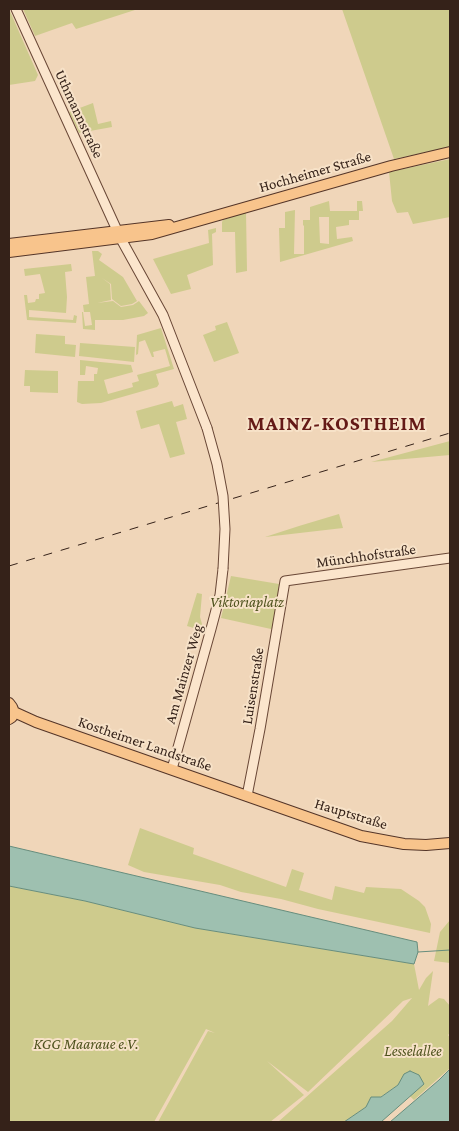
<!DOCTYPE html>
<html>
<head>
<meta charset="utf-8">
<style>
	body { margin:0 }
	#map { position:relative; width:459px; height:1131px; overflow:hidden; background:#f0d6b9; font-family:"Crimson Pro",serif }
	canvas { display:block }
	.frame { position:absolute; inset:0; border:10px solid #352219; pointer-events:none }
</style>
</head>
<body>
<div id="map">
<canvas width="459" height="1131"></canvas>
<div class="frame"></div>
</div>
<script>
const c = document.querySelector('canvas').getContext('2d');
c.lineJoin = 'round';
function fillPath(path, color) { c.fillStyle = color; c.fill(path, 'evenodd'); }
const shape = rows => new Path2D(rows.map(r => 'M' + r).join(''));
function stroke(path, color, width, dash) { c.strokeStyle = color; c.lineWidth = width; c.lineCap = dash ? 'butt' : 'round'; c.setLineDash(dash || []); c.stroke(path); }
function label(font, color, halo, rows, align = 'center') {
  c.font = font + ' "Crimson Pro",serif'; c.lineWidth = 4; c.setLineDash([]); c.textBaseline = 'middle'; c.strokeStyle = halo; c.fillStyle = color; for (const [text, x, y, turn = 0] of rows) {
    c.save(); c.translate(x, y); c.rotate((+turn || 0) * Math.PI / 180); c.textAlign = isNaN(turn) ? turn : align; if (halo) c.strokeText(text, 0, 0); c.fillText(text, 0, 0); c.restore();
  }
}
fillPath(shape([
	[9,9,38,75,35,81,9,85],
	[23,9,138,9,76,29,72,23,35,36],
	[342,9,450,9,450,147,394,159],
	[93,103,98,124,111,121,112,127,79,133,69,112],
	[450,159,450,217,413,224,408,212,397,213,392,201,389,172],
	[329,201,330,211,357,211,357,201,362,201,363,211,359,211,359,220,349,220,349,225,336,227,337,239,352,237,353,241,280,262,279,228,285,228,285,212,295,210,294,254,304,254,304,226,303,225,303,220,310,220,310,207],
	[319,217,329,217,329,244,320,243],
	[246,212,247,271,236,273,235,232,222,232,222,222,223,220],
	[216,228,216,232,212,234,213,265,187,275,191,289,171,294,153,259,209,243,208,230],
	[92,251,98,251,102,254,99,260,123,277,137,301,132,304,121,306,112,299,111,284,102,278,110,284,111,300,97,303,113,301,121,307,133,305,139,301,148,313,144,316,123,320,95,320,95,330,83,329,82,312,83,312,85,326,92,325,90,312,84,312,83,305,89,304,86,277,95,276],
	[71,264,72,271,65,272,67,297,66,313,29,310,29,317,73,320,74,315,77,316,76,323,27,320,24,295,27,295,28,303,35,302,36,299,39,299,39,294,45,293,40,274,25,276,24,269],
	[227,322,239,353,214,362,203,335,216,330,215,326],
	[161,328,174,369,156,374,159,384,157,387,101,403,82,404,77,402,78,381,94,381,94,374,97,374,98,368,86,366,85,375,80,375,80,360,131,365,133,372,104,380,108,394,133,387,132,383,139,381,137,375,170,366,165,349,153,352,154,357,152,357,145,340,139,342,138,354,136,355,137,335],
	[36,334,65,336,65,344,76,345,75,357,35,353],
	[80,343,135,347,134,362,79,356],
	[25,370,58,371,58,393,30,392,30,386,24,386],
	[172,401,174,407,183,404,187,419,176,422,185,454,170,458,159,424,141,429,136,411],
	[450,441,450,455,371,462],
	[339,514,343,528,265,537,299,526],
	[231,576,279,584,276,624,273,628,271,629,221,618],
	[197,593,202,594,200,617,204,631,187,626],
	[140,828,194,848,193,854,286,887,292,869,304,873,299,890,332,900,335,886,364,893,366,887,401,889,419,901,425,907,431,924,430,933,318,909,281,899,241,892,220,885,144,872,128,865],
	[9,886,85,901,195,928,414,964,419,990,426,978,433,971,428,1006,439,998,444,999,450,1006,450,1033,448,1035,450,1038,450,1068,414,1100,398,1085,344,1122,278,1122,392,1021,412,998,403,1001,308,1092,267,1061,304,1095,270,1122,158,1122,208,1031,215,1033,206,1029,154,1122,9,1122],
	[450,920,450,963,434,961,440,932]
]), '#cecb8d');
const water = shape([
	[9,846,417,942,418,952,414,964,195,928,85,901,9,886,9,846],
	[450,1069,450,1122,390,1122,439,1080,450,1069],
	[410,1071,419,1075,424,1084,381,1122,344,1122,366,1107,371,1097,381,1097,398,1085,404,1074,410,1071]
]);
fillPath(water, '#9ec0b0');
stroke(water, '#668d7d', 1);
stroke(shape([
	[418,952,450,950]
]), '#668d7d', 1);
const secondary = shape([
	[16,9,121,239,163,315,207,428],
	[172,769,211,629,220,595,223,569],
	[247,796,260,729,285,581,450,558]
]);
const primary = shape([
	[9,244,169,225],
	[9,252,152,234,391,166,450,152],
	[9,703,12,707,14,712,12,717,9,719],
	[14,712,36,722,361,836,404,844,426,845,450,843]
]);
stroke(secondary, '#694736', 11);
stroke(primary, '#543528', 12);
stroke(secondary, '#fbe5cc', 9);
stroke(primary, '#f8c48c', 10);
stroke(shape([
	[9,566,450,433]
]), '#352219', 1, [9, 9]);
const secondaryBridge = shape([
	[207,428,217,464,223,496,225,529,223,569]
]);
stroke(secondaryBridge, '#694736', 11, []);
stroke(secondaryBridge, '#fbe5cc', 9);
label('15px', '#352219', '#f7e2c8', [
	["Uthmannstraße",79,114,65],
	["Hochheimer Straße",315,172,-16],
	["Münchhofstraße",366,556,-8],
	["Am Mainzer Weg",184,674,-74],
	["Luisenstraße",253,686,-81],
	["Kostheimer Landstraße",145,744,19],
	["Hauptstraße",351,814,17]
]);
label('italic 15px', '#4f531e', '#f7e2c8', [
	["Viktoriaplatz",247,602],
	["KGG Maaraue e.V.",86,1044],
	["Lesselallee",413,1051]
]);
c.letterSpacing = '1px';
label('bold 20px', '#641916', '#f7e2c8', [
	["MAINZ-KOSTHEIM",337,424]
]);
c.letterSpacing = '0px';
</script>
</body>
</html>
